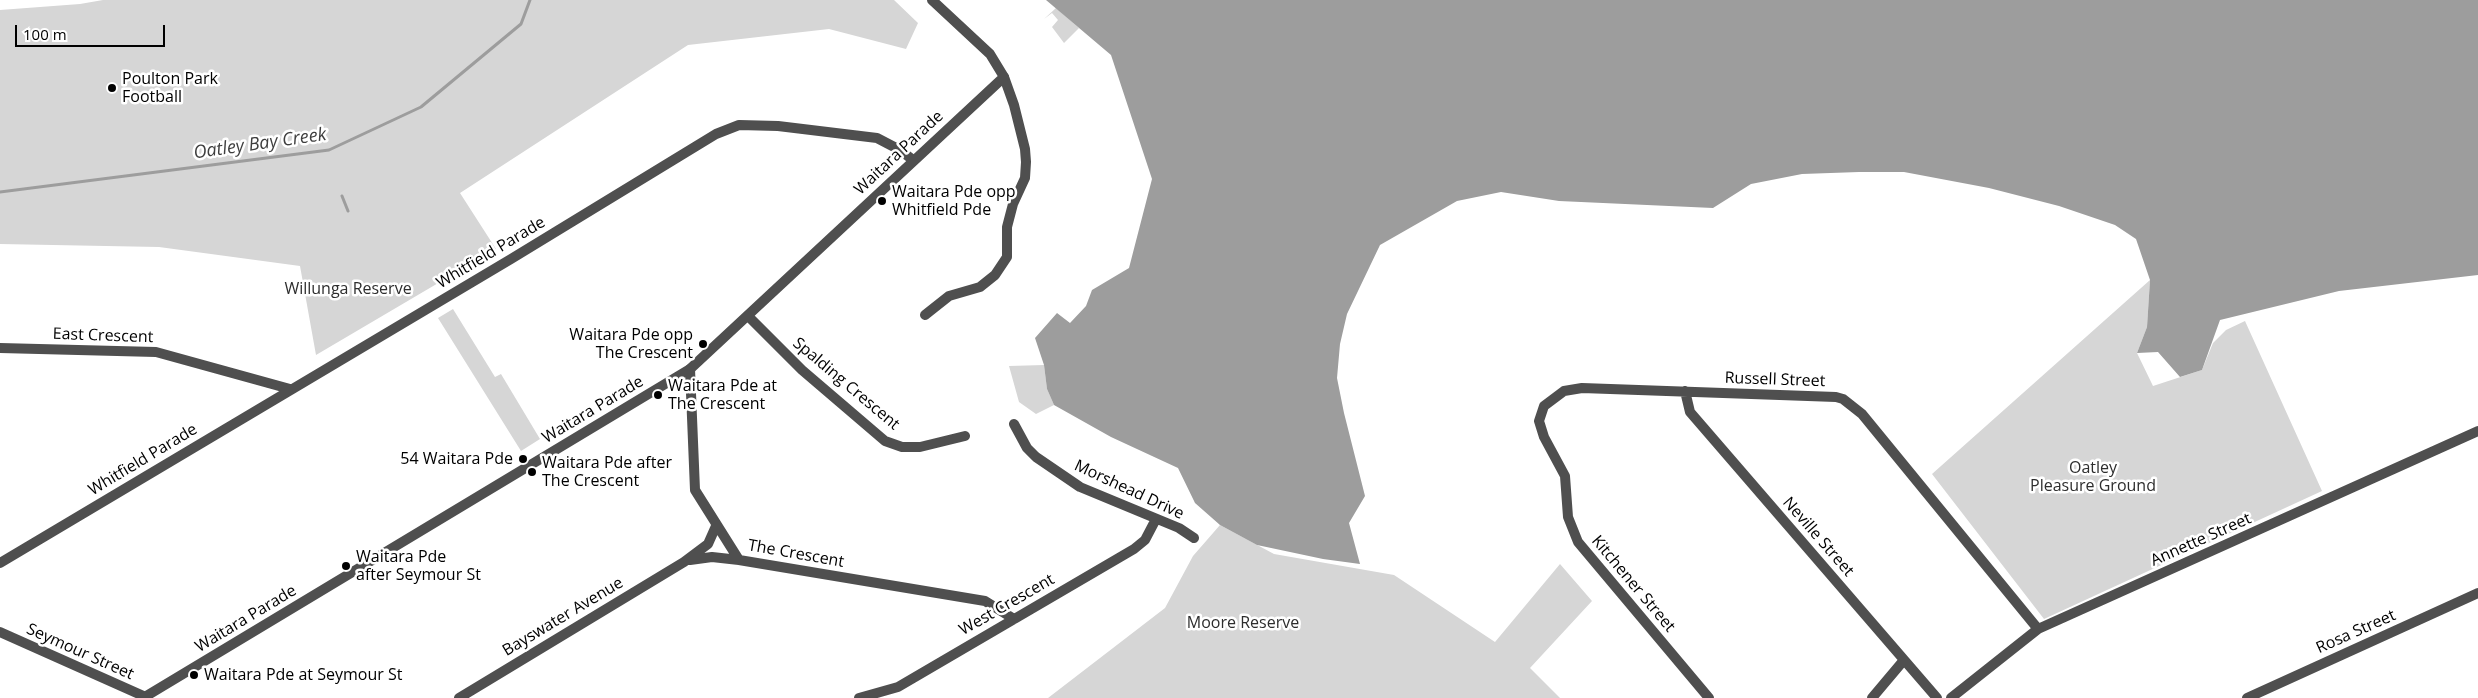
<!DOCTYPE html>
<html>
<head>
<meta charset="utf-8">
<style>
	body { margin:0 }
	#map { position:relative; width:2478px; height:698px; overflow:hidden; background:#fff; font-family:"Open Sans",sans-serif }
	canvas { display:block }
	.scale { position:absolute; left:15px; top:25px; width:150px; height:22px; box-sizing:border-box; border:2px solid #000; border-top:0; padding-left:6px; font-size:15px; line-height:18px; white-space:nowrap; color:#000; -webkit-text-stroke:4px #fff; paint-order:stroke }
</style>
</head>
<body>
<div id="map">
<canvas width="2478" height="698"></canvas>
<div class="scale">100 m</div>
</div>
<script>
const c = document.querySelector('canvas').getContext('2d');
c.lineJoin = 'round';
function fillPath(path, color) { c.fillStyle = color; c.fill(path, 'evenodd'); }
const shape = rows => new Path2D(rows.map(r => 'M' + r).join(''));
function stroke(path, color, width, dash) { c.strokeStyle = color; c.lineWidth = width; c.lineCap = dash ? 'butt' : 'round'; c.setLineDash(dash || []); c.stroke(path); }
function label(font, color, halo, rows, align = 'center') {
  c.font = font + ' "Open Sans",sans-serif'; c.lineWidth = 5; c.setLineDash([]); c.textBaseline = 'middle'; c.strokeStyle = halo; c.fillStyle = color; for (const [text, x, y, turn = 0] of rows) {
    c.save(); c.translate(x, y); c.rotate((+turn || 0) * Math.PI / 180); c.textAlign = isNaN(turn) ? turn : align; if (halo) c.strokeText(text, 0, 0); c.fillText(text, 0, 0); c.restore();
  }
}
fillPath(shape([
	[103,0,894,0,918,23,906,49,829,29,688,45,460,193,496,249,316,355,300,266,159,247,0,244,0,10,80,4],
	[1056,8,1079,28,1064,43,1052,27,1058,20,1052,13,1044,19],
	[2150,280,2147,327,2137,353,2153,386,2202,370,2213,343,2226,330,2245,321,2322,491,2044,619,1932,474],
	[453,309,495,377,501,374,540,439,521,451,438,318],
	[1044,365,1047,389,1054,405,1036,414,1019,402,1009,366],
	[1220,525,1274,554,1394,575,1495,642,1560,564,1592,601,1530,668,1560,698,1048,698,1165,608,1193,556]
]), '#d6d6d6');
fillPath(shape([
	[1046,0,2478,0,2478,275,2339,291,2220,320,2202,370,2180,377,2158,352,2137,353,2147,327,2150,280,2136,239,2115,225,2059,206,1989,188,1904,172,1859,172,1802,174,1751,184,1713,208,1559,201,1501,192,1457,201,1380,245,1347,314,1340,344,1337,378,1344,413,1365,496,1349,523,1360,564,1323,559,1257,545,1220,525,1195,503,1178,468,1111,437,1054,405,1047,389,1044,365,1035,338,1057,313,1070,323,1086,306,1092,290,1129,268,1152,179,1111,55]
]), '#9d9d9d');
stroke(shape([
	[0,192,329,150,421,107,521,24,530,0],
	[342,196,348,211]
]), '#9d9d9d', 3);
stroke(shape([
	[925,315,949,296,980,287,995,275,1007,257,1007,227,1013,204,1025,178,1026,162,1025,149,1014,105,1004,77],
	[748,316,802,370,885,441,902,447,920,447,965,436],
	[0,348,156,352,290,389],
	[690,369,695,490,739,560,985,601,1014,619],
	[1685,391,1690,412,1937,698],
	[1014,424,1027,448,1036,457,1080,487,1179,528,1194,538],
	[690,560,712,557,739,560],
	[0,563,511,259,716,134,739,125,778,126,877,138,900,150,913,160],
	[0,632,148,698],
	[459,698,684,562,708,544,716,526],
	[859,698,898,687,1134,549,1145,540,1156,519],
	[1709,698,1578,542,1568,517,1565,476,1544,437,1539,421,1544,406,1564,391,1582,388,1836,397,1843,399,1862,414,2038,629],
	[1872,698,1904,660],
	[1951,698,2038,629,2478,431],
	[2247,698,2478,593]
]), '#4f4f4f', 10);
stroke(shape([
	[143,698,690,369,1004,77,990,54,932,0]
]), '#4f4f4f', 10);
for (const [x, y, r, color] of [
	[112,88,5,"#000"],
	[882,201,5,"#000"],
	[703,344,5,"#000"],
	[658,395,5,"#000"],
	[523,459,5,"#000"],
	[532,472,5,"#000"],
	[346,566,5,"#000"],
	[194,675,5,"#000"]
]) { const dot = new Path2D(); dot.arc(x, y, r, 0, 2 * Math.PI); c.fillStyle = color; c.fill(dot); stroke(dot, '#fff', 2); }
label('16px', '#000', '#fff', [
	["Poulton Park",122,79],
	["Football",122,97],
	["Waitara Pde opp",892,192],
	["Whitfield Pde",892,210],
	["Waitara Pde opp",693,335,"right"],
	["The Crescent",693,353,"right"],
	["Waitara Pde at",668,386],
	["The Crescent",668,404],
	["54 Waitara Pde",513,459,"right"],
	["Waitara Pde after",542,463],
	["The Crescent",542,481],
	["Waitara Pde",356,557],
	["after Seymour St",356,575],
	["Waitara Pde at Seymour St",204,675]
], 'left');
label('16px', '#000', '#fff', [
	["Waitara Parade",899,153,-43],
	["Whitfield Parade",491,253,-31],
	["East Crescent",103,336,2],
	["Russell Street",1775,380,2],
	["Spalding Crescent",846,384,40],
	["Waitara Parade",593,410,-31],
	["Whitfield Parade",143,460,-31],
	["Morshead Drive",1129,490,25],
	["Neville Street",1818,537,49],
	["Annette Street",2201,540,-24],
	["The Crescent",796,554,10],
	["Kitchener Street",1633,584,50],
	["West Crescent",1007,605,-30],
	["Bayswater Avenue",563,617,-31],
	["Waitara Parade",246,619,-31],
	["Rosa Street",2356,632,-24],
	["Seymour Street",80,652,24]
]);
label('16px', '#2d2d2d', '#fff', [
	["Willunga Reserve",348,289],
	["Oatley",2093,468],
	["Pleasure Ground",2093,486],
	["Moore Reserve",1243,623]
]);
label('italic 18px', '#3e3e3e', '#fff', [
	["Oatley Bay Creek",260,144,-8]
]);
</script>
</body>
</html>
